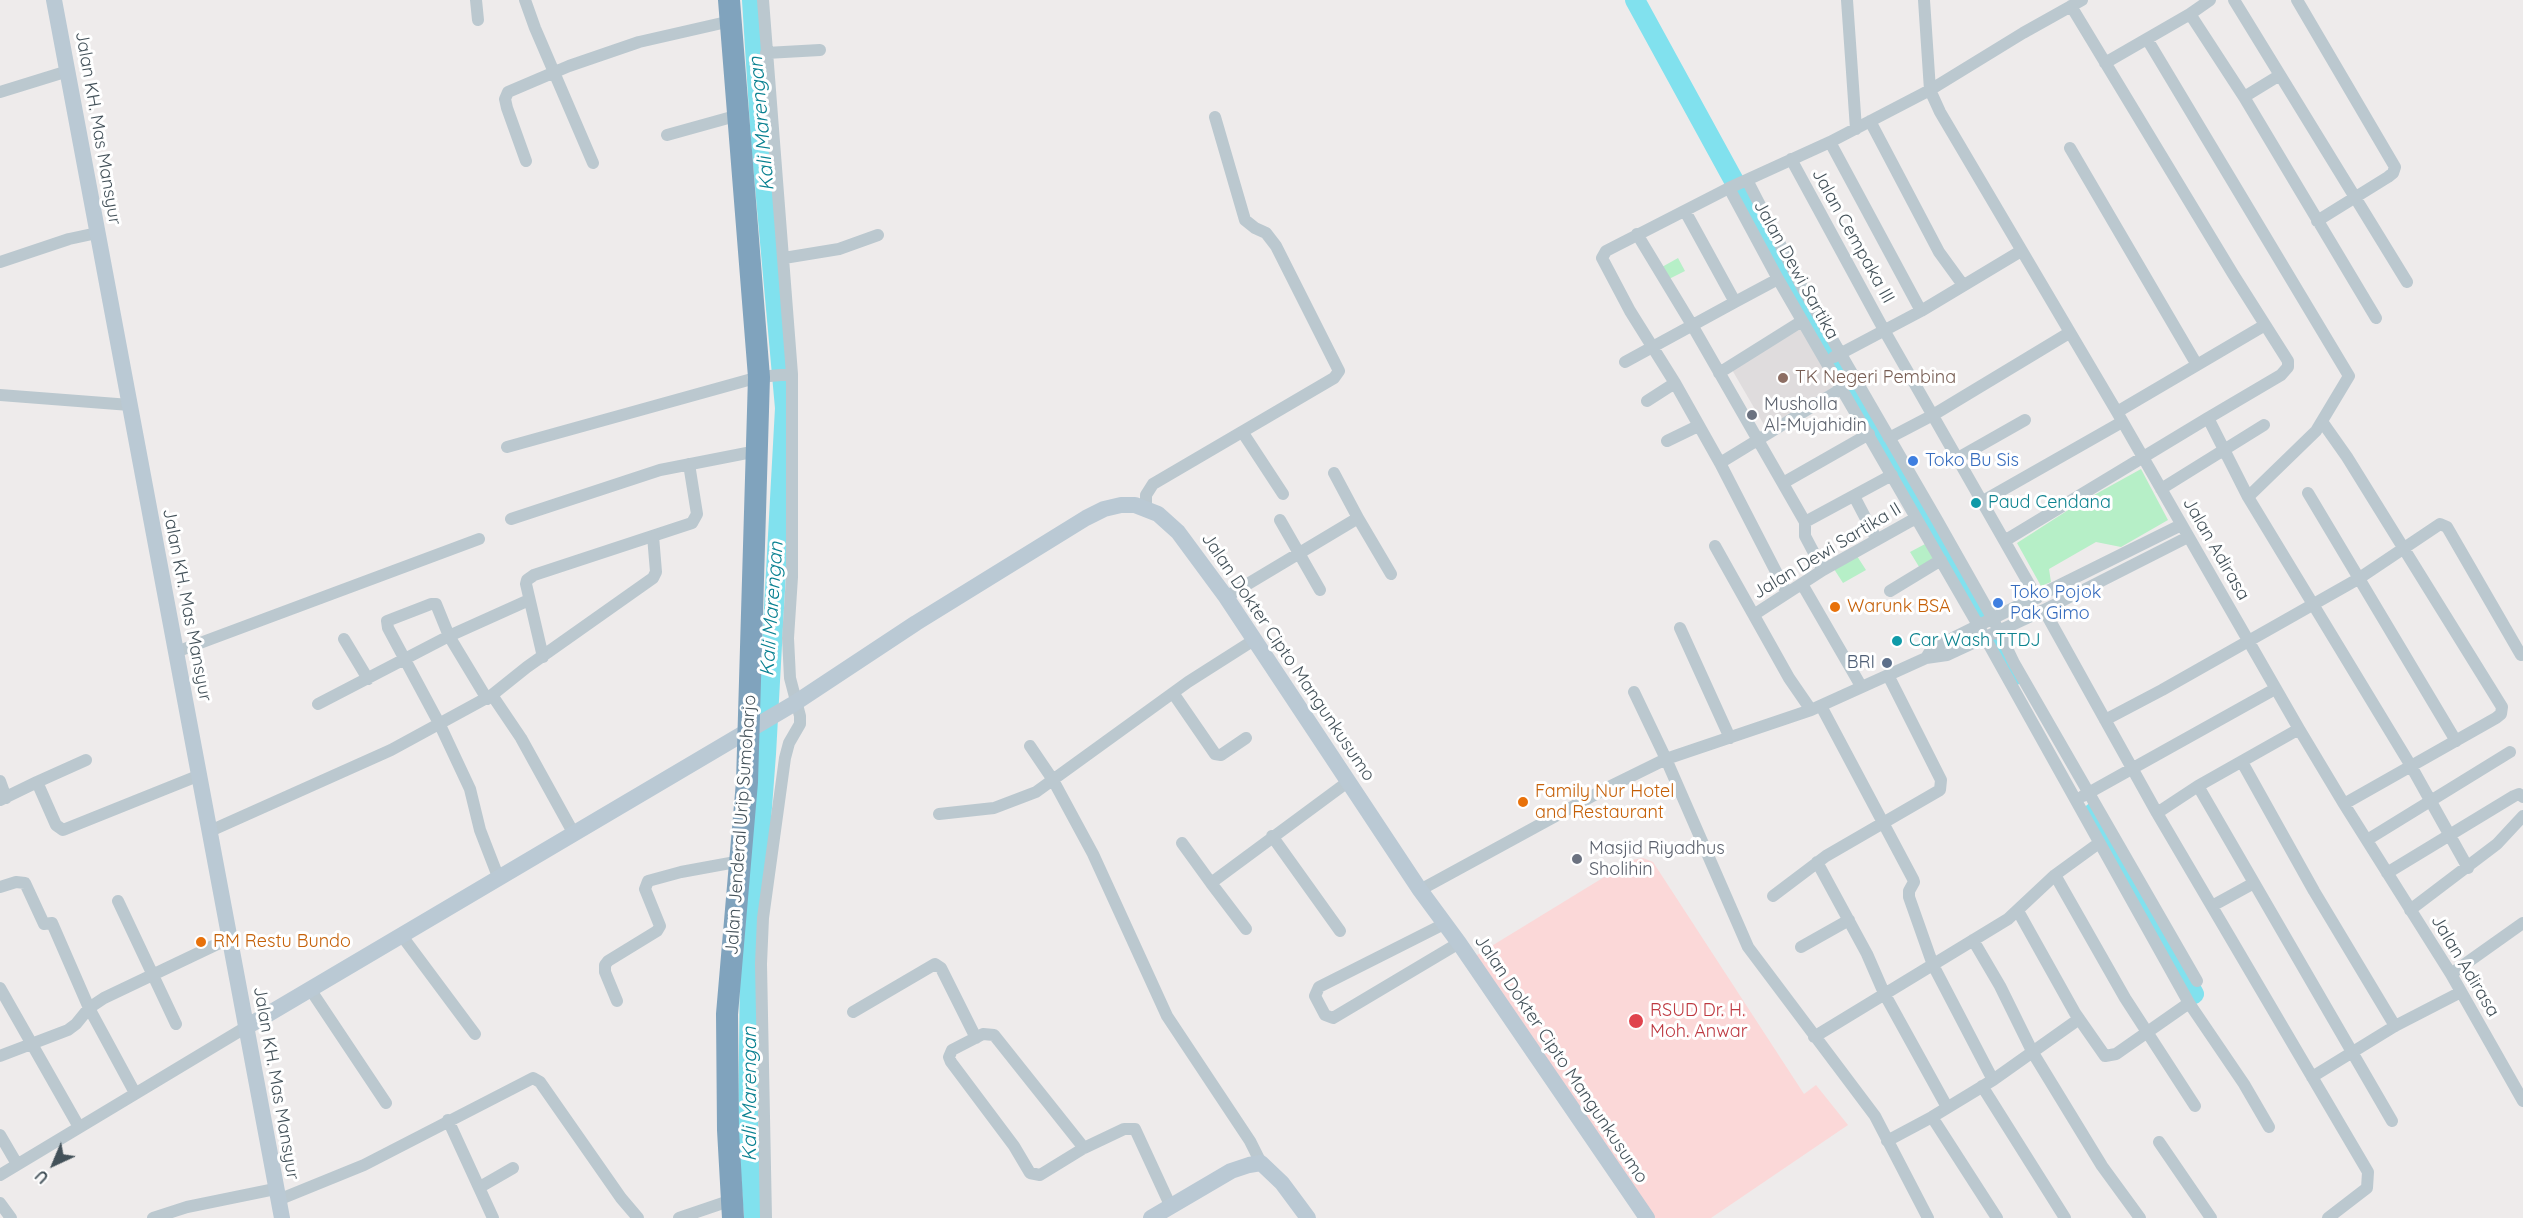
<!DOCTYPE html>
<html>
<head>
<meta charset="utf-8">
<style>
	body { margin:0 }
	#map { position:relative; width:2523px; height:1218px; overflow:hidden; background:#eeebeb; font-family:Quicksand,sans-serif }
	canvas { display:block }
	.north { position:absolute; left:24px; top:1134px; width:60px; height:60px; -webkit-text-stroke:4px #fff; paint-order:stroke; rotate:224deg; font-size:16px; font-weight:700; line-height:24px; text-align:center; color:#435159 }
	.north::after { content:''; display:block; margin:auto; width:21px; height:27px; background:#435159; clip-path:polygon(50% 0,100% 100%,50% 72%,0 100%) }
</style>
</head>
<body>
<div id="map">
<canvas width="2523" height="1218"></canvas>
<div class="north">U</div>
</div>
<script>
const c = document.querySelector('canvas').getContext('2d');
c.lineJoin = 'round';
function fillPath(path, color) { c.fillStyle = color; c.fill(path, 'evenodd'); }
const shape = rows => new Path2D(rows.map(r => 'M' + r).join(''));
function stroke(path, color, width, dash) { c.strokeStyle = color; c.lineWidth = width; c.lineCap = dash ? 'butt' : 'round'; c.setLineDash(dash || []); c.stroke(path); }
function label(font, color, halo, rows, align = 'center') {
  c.font = font + ' Quicksand,sans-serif'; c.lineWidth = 6; c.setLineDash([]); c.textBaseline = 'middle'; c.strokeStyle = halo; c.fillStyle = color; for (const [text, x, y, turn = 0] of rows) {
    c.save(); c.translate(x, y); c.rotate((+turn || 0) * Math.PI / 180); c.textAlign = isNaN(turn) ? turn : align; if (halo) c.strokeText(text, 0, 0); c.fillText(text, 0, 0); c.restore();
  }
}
fillPath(shape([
	[1801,326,1835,388,1767,430,1731,368]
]), '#dfdcdd');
fillPath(shape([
	[1643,858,1653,862,1804,1094,1816,1085,1848,1125,1711,1218,1652,1218,1472,958,1632,860]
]), '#fbd8d8');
fillPath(shape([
	[1678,258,1685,271,1669,279,1662,267],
	[2141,469,2168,520,2121,547,2096,542,2049,569,2051,582,2041,586,2017,543,2076,505],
	[1927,543,1936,560,1921,570,1910,552],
	[1857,556,1866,570,1843,583,1834,569]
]), '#b6efc7');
stroke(shape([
	[752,0,761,142,785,408,766,754,750,967,748,1135,754,1218],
	[1635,0,1826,349,1983,617],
	[1995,639,2015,675],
	[2094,812,2194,994]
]), '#81e1ee', 20);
stroke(shape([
	[476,0,478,20],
	[525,0,535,28,593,163],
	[763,0,792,374,792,577,788,638,790,678,800,716,800,724,789,743,785,758,763,918,761,964,766,1218],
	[1847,0,1856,129],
	[1924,0,1930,90,1940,112,2117,412,2299,729,2344,804,2451,974,2523,1101],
	[2082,0,2023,33,1930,90,1830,142,1729,188,1778,279,1978,625,2189,1003,2244,1084,2269,1127],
	[2234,0,2407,282],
	[2297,0,2395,167,2393,173,2388,177,2317,221],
	[2071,6,2233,274,2288,361,2288,367,2281,375,2208,418],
	[2190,14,2210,0],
	[2147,39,2349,376,2316,431,2248,497],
	[766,53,820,50],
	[2105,63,2190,14,2244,97,2376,318],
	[0,92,68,71],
	[2244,97,2280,75],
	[1870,121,1939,252,1963,285],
	[667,135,739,115],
	[1830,142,1921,311],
	[2070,148,2197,365,2117,412],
	[1791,159,1884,330,2037,598],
	[526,161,507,108,505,99,508,92,569,66,639,42,731,21],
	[1747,180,1802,287,1937,520,1993,619,2014,663,2197,981],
	[1729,188,1606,251,1602,258,1630,311,1675,383,1720,463,1787,593],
	[1685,211,1735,302,1778,279],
	[1637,234,1692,325,1805,522,1805,536,1823,570],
	[784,258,839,249,878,235],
	[0,262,69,239,97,233],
	[1834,357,1921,311,2021,251],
	[1625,362,1735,302],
	[2197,365,2265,325],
	[1719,373,1802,321],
	[0,395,130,405],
	[1647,401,1675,383],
	[2323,423,2347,457,2502,707,2501,714,2496,718,2344,804],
	[1243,433,1283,494],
	[1889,438,1933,415,2069,333],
	[1667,441,1698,426],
	[507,447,759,377,792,374],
	[1958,458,2025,420],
	[1720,463,1841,389],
	[1334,473,1358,518],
	[1783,483,1869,434],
	[2161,489,2264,425],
	[2308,493,2456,741],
	[1854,496,1877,540],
	[1983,501,2122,422],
	[1146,508,1146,495,1153,484,1334,378,1339,371,1276,246,1266,233,1255,228,1245,220,1215,117],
	[511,519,660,470,757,451],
	[1280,520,1320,590],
	[1805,522,1892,475],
	[2006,540,2208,418,2248,497,2411,766,2468,868],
	[1715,546,1789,678,1811,710],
	[1802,584,1861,686],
	[1890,591,1941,560],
	[1226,597,1358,518,1391,574],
	[2044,610,2157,813,2368,1172,2367,1188,2328,1218],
	[1755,614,1823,570,1916,518],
	[1680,628,1730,738],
	[344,639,368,679],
	[176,652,479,539],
	[543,657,526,584,527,580,534,575,692,523,697,514,689,464],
	[1926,658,1931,650,1941,644,2181,525],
	[1634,692,1666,759,1748,947,1875,1116,1928,1218],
	[1173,693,1215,754,1221,755,1246,738],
	[492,695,521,738,574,834],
	[487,699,449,636,436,604,431,604,387,621,388,628,440,725,470,789,480,830,499,879],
	[318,704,449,636,529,600],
	[1821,706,1913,879,1914,882,1909,891,1909,897,1933,965,1993,1080],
	[2105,720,2162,690,2358,579,2440,524,2447,527,2521,655],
	[1030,746,1053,780,1093,854,1167,1016,1250,1141,1261,1163],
	[2242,762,2314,891,2395,1026],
	[0,781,6,798],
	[37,782,86,760],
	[2198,786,2392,1121],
	[2083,796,2275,689],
	[0,800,37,782,56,825,63,830,200,775],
	[2157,813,2198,786,2299,729],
	[939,814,994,808,1036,792,1188,682,1254,640],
	[210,831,391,750,492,695,527,667,653,578,656,572,653,536],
	[1272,836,1340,931],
	[2367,840,2510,752],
	[1182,843,1211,883],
	[1817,862,1867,954,1884,993,1947,1107],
	[2387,873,2514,796,2519,794,2523,797],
	[2055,875,2125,998,2195,1106],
	[0,887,16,882,25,883,44,924,52,923,89,1008,135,1093],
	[1420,890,1607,788,1666,759,1811,710,1926,658,1947,655,2044,610,2188,537],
	[1773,896,1826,856,1940,790,1941,780,1888,675],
	[118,901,176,1024],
	[2212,906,2254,883],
	[2410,910,2497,844,2523,816],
	[2018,911,2075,1013,2105,1056,2116,1054,2189,1003],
	[1444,924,1319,987,1315,996,1325,1015,1333,1018,1459,943],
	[1246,929,1211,883,1349,781],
	[402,936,475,1034],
	[1973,940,2000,986,2033,1053,2102,1166,2140,1218],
	[1801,947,1849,920],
	[2451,974,2523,923],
	[0,988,79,1127],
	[310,989,386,1103],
	[617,1001,605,972,605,965,608,961,657,931,660,926,645,889,648,881,681,872,741,861],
	[853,1012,935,964,941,968,976,1038],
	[1814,1037,2008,919,2055,875,2099,843],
	[0,1056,68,1030,76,1024,89,1008,104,998,230,938],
	[2312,1077,2395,1026,2461,992],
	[1982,1086,2065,1218],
	[1932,1117,1997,1218],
	[448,1120,493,1218],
	[0,1135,17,1164],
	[1887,1141,1932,1117,1993,1080,2079,1019],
	[2159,1142,2211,1218],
	[1084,1148,994,1035,983,1034,952,1050,949,1057,951,1062,1014,1146,1030,1173,1040,1175,1084,1148,1124,1129,1135,1129,1171,1207],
	[0,1175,248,1026],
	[480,1187,513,1168],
	[278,1200,364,1165,533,1078,540,1082,621,1198,638,1218],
	[0,1203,11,1218],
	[153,1218,187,1207,275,1189],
	[679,1218,732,1200]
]), '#bbc8cf', 12);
stroke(shape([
	[54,0,282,1218],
	[248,1026,795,703,916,623,1086,518,1104,509,1121,505,1135,505,1158,514,1178,532,1226,597,1420,890,1459,943,1647,1218],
	[1151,1218,1231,1171,1249,1165,1261,1163,1282,1183,1308,1218]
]), '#bac9d4', 16);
stroke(shape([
	[729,0,759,377,747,782,727,1014,728,1130,733,1218]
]), '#80a3bd', 22);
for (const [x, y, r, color] of [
	[1783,378,6,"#8d6e63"],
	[1752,415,6,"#6b7280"],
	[1913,461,6,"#3f7fe0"],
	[1976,503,6,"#0f9aa8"],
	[1998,603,6,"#3f7fe0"],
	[1835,607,6,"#e8710a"],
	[1897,641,6,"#0f9aa8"],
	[1887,663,6,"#5c6f8a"],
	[1523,802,6,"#e8710a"],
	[1577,859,6,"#6b7280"],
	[201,942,6,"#e8710a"],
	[1636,1021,8,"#e0444e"]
]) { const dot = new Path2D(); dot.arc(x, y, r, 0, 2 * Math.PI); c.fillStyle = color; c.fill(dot); stroke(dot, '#fff', 2); }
label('18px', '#435159', '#fff', [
	["Jalan KH. Mas Mansyur",98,128,80],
	["Jalan Cempaka III",1853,236,61],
	["Jalan Dewi Sartika",1796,270,61],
	["Jalan Adirasa",2216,549,60],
	["Jalan Dewi Sartika II",1827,551,-31],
	["Jalan KH. Mas Mansyur",187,605,79],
	["Jalan Dokter Cipto Mangunkusumo",1288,657,56],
	["Jalan Jenderal Urip Sumoharjo",741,825,-86],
	["Jalan Adirasa",2465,966,59],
	["Jalan Dokter Cipto Mangunkusumo",1561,1059,56],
	["Jalan KH. Mas Mansyur",276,1083,80]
]);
label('18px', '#785e54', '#fff', [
	["TK Negeri Pembina",1795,378]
], 'left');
label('18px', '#5b616d', '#fff', [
	["Musholla",1764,405],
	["Al-Mujahidin",1764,426],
	["Masjid Riyadhus",1589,849],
	["Sholihin",1589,870]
], 'left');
label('18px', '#366cbe', '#fff', [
	["Toko Bu Sis",1925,461],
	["Toko Pojok",2010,593],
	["Pak Gimo",2010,614]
], 'left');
label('18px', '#0d838f', '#fff', [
	["Paud Cendana",1988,503],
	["Car Wash TTDJ",1909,641]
], 'left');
label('18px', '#c56008', '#fff', [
	["Warunk BSA",1847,607],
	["Family Nur Hotel",1535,792],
	["and Restaurant",1535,813],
	["RM Restu Bundo",213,942]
], 'left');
label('18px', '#4e5e75', '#fff', [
	["BRI",1875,663]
], 'right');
label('18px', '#be3a42', '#fff', [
	["RSUD Dr. H.",1650,1011],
	["Moh. Anwar",1650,1032]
], 'left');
label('italic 20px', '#088191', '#fff', [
	["Kali Marengan",762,124,-95],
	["Kali Marengan",772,609,-86],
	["Kali Marengan",750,1094,-90]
]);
</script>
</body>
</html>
